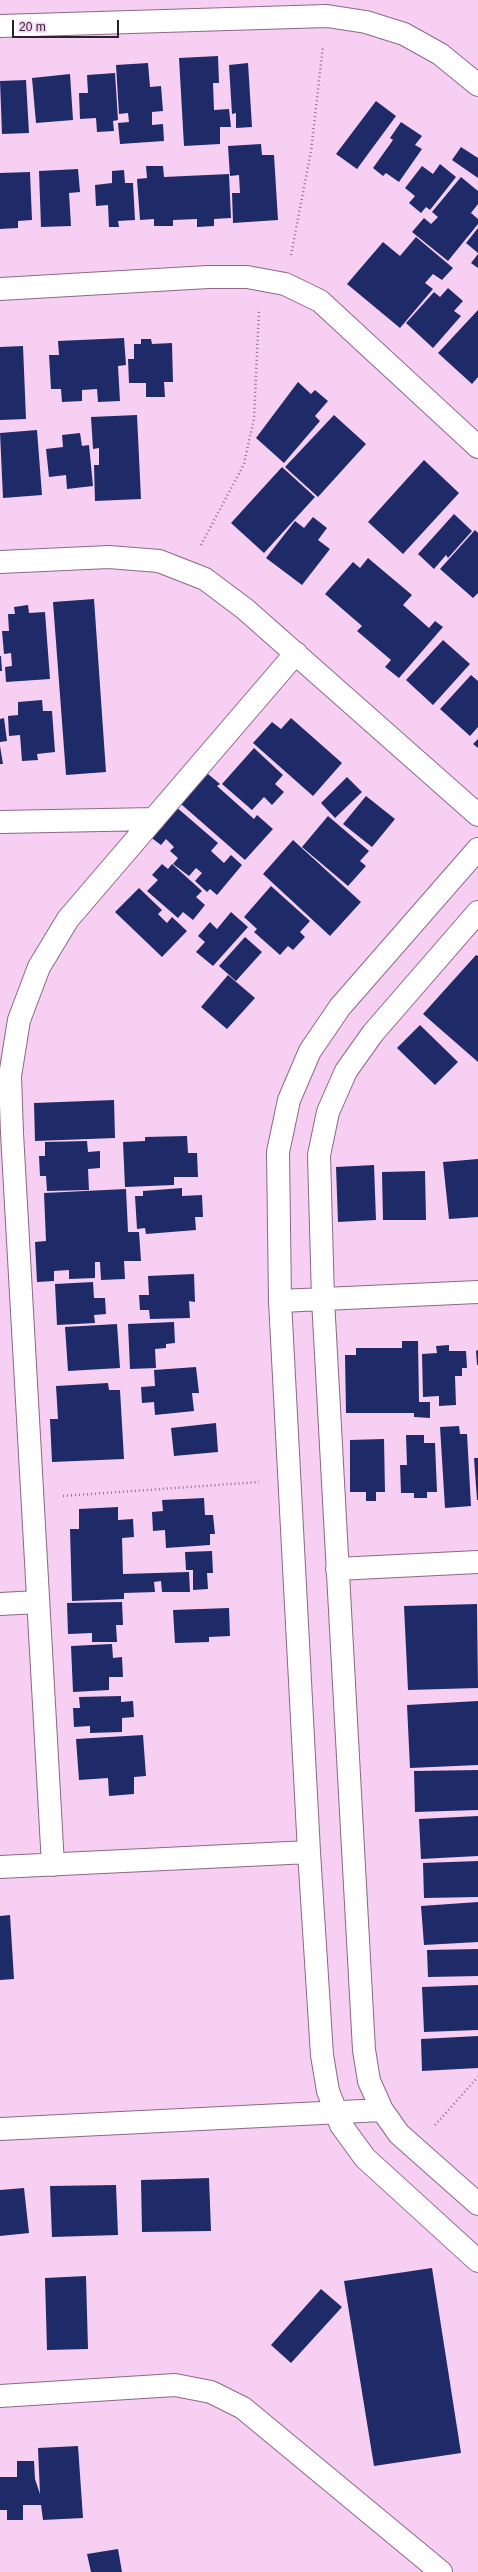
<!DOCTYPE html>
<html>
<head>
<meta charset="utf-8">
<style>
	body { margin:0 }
	#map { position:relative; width:478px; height:2572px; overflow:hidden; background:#f7cff2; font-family:Arial,sans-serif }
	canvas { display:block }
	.scale { position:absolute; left:12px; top:20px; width:107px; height:18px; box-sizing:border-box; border:2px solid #2e1f2c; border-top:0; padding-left:5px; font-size:12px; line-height:14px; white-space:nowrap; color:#2e1f2c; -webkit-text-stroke:3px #f7cff2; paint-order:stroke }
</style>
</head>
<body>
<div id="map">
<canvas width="478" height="2572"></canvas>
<div class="scale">20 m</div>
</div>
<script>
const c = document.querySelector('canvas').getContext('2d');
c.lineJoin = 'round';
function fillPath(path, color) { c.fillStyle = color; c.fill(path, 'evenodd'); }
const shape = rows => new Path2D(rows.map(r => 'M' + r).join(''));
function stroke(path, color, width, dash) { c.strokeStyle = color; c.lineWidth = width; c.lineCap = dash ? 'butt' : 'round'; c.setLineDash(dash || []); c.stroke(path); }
fillPath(shape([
	[218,56,219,83,213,83,214,110,229,109,231,127,220,127,220,144,184,146,179,58],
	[148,63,150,87,161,86,163,111,152,112,152,125,163,124,164,141,120,144,118,123,129,122,128,113,119,114,116,65],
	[248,63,252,127,236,128,236,113,232,114,229,65],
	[115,73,118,120,113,121,114,131,97,132,96,118,80,119,79,93,88,93,87,75],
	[70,74,73,120,36,123,32,78],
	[26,80,29,133,2,134,0,81],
	[376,101,396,116,357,169,336,154],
	[401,122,422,136,415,145,422,149,399,182,386,173,383,176,373,168,393,140,390,138],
	[261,144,262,155,274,155,278,220,233,223,232,193,240,193,239,175,230,176,228,146],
	[461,147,478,158,478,178,452,160],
	[440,164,456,177,430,210,426,207,421,213,409,203,415,196,405,188,422,166,433,174],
	[146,166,163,166,164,177,229,174,231,218,214,219,214,226,197,227,197,219,173,220,173,226,154,226,154,219,140,220,137,179,147,178],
	[78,169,80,192,69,193,71,226,41,227,39,171],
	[124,170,125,183,133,183,135,220,118,221,119,227,109,227,108,205,96,206,95,185,112,183,112,171],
	[30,172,32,220,18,221,18,228,0,229,0,173],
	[461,177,478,191,478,204,471,213,478,219,478,224,448,261,412,232,424,218,431,224,438,217,432,212],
	[478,228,478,253,466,243],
	[416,237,453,268,442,280,433,274,425,283,433,289,400,328,347,284,383,242,400,256],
	[478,254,478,268,471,263],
	[448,288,463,301,454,311,461,316,433,348,406,323,434,292,440,297],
	[478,310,478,377,472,384,438,353],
	[124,338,126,365,118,366,120,401,98,402,97,389,82,390,82,401,62,402,61,389,51,389,49,355,59,355,58,341],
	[141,339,151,339,152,344,172,343,173,382,164,382,165,397,146,397,146,383,129,383,128,359,134,359,134,344,141,344],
	[23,346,26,419,0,420,0,347],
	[298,382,311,394,315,390,328,401,315,416,320,421,284,463,256,438],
	[137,415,141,499,95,501,94,465,99,465,99,448,93,449,91,417],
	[334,415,366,444,318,497,285,467],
	[37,430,42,495,3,498,0,433],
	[80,433,82,446,89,445,93,486,67,489,66,475,49,477,46,449,63,447,62,435],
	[424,460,459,493,403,554,368,522],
	[282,467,315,497,264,553,231,523],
	[454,514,472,531,448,558,446,555,434,569,418,554],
	[313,517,327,528,318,540,330,549,302,585,266,558,295,521,304,528],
	[475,530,478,533,478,593,473,598,440,569],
	[368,558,412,595,403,605,429,628,435,621,443,627,399,678,385,667,391,660,357,631,362,626,325,594,353,562,360,568],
	[94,599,106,772,66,775,53,602],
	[28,605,29,613,45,612,50,679,6,682,5,667,12,666,11,653,4,654,2,631,9,631,8,614,15,614,14,607],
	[443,640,470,664,433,705,406,680],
	[0,656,1,656,2,671,0,671],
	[471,675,478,681,478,727,470,736,440,709],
	[42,700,43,711,52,711,55,752,37,754,38,760,22,761,20,735,9,736,8,716,18,715,18,702],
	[4,718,7,741,0,742,0,719],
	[291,718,342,763,313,796,253,743,272,722,281,729],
	[478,739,478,748,473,744],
	[0,746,3,764,0,764],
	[254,748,283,775,275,784,284,792,272,805,264,797,252,810,222,784],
	[208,774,220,784,217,786,254,819,257,815,273,829,245,860,181,804],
	[347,777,362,792,335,818,321,803],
	[366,796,395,819,372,847,343,824],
	[175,806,218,843,211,851,224,863,231,855,242,865,217,895,210,889,207,892,195,881,202,873,196,868,189,876,173,864,178,858,170,851,174,847,166,839,161,845,149,836],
	[328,816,369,851,360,861,366,866,348,886,302,847],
	[293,840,361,902,330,936,263,874],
	[162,864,168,869,172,864,202,891,196,897,205,905,193,920,183,912,178,918,147,891,158,880,152,875],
	[271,886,310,921,300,932,305,937,293,950,288,946,280,955,254,932,257,929,244,917],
	[139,888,162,910,158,914,167,923,172,917,187,931,162,957,115,912],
	[231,912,248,927,213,966,196,952,205,942,198,936,210,922,217,929],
	[245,937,262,952,236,981,219,966],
	[476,955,478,956,478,1062,423,1014],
	[228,975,255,998,227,1029,201,1007],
	[420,1025,458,1062,435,1085,397,1048],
	[114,1100,115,1138,35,1141,34,1103],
	[187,1136,188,1153,197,1153,198,1177,174,1177,174,1185,125,1187,123,1142,145,1141,145,1137],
	[87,1141,88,1152,100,1151,100,1168,88,1169,89,1190,47,1191,46,1176,40,1176,39,1156,45,1156,45,1142],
	[478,1159,478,1217,449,1219,443,1162],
	[374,1165,376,1220,338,1222,336,1167],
	[425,1171,426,1220,383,1220,382,1172],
	[182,1188,182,1196,202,1195,203,1217,195,1217,196,1230,146,1234,145,1228,137,1229,135,1196,143,1196,143,1191],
	[126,1189,128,1232,139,1232,141,1261,124,1261,125,1279,101,1280,100,1262,95,1262,95,1278,69,1279,69,1270,54,1271,54,1281,37,1282,35,1242,46,1241,44,1193],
	[194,1274,195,1302,189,1301,190,1318,150,1319,149,1310,140,1310,139,1295,149,1295,148,1276],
	[93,1282,94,1298,105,1298,106,1314,94,1315,95,1323,57,1325,55,1284],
	[174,1322,175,1343,166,1344,166,1348,155,1349,156,1368,130,1369,128,1324],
	[117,1324,120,1368,68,1371,65,1327],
	[402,1341,418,1341,419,1402,430,1402,430,1418,414,1417,414,1413,346,1413,345,1355,356,1355,356,1348,402,1348],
	[449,1345,449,1351,466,1351,467,1368,462,1368,462,1376,455,1376,456,1405,439,1406,439,1396,423,1397,422,1354,437,1353,436,1346],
	[478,1350,478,1365,477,1365,476,1351],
	[196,1367,199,1393,192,1393,194,1411,155,1415,154,1402,142,1403,141,1387,155,1386,154,1370],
	[108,1383,109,1390,120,1390,124,1459,52,1462,50,1419,58,1419,56,1386],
	[216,1423,218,1452,174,1456,171,1428],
	[459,1426,460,1434,467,1434,471,1506,445,1508,440,1427],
	[406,1435,424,1435,424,1443,435,1443,437,1492,427,1492,427,1498,414,1498,414,1493,401,1493,400,1465,407,1465],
	[384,1439,385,1492,376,1492,376,1501,366,1501,366,1492,350,1492,350,1440],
	[474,1458,478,1458,478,1500,477,1500],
	[204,1498,205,1515,213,1515,215,1534,210,1534,210,1545,166,1548,165,1530,153,1531,152,1512,163,1511,162,1500],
	[118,1507,118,1520,133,1519,134,1537,122,1538,123,1574,189,1572,190,1592,162,1592,161,1581,154,1582,155,1592,124,1593,124,1599,72,1601,70,1529,79,1529,79,1509],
	[212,1551,213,1573,207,1573,208,1589,193,1590,193,1570,186,1570,185,1552],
	[122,1602,123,1625,116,1625,117,1642,92,1642,92,1633,68,1634,67,1603],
	[477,1604,478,1688,408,1690,404,1606],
	[229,1608,230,1636,209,1637,209,1642,175,1643,173,1610],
	[112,1644,113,1658,122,1657,123,1677,109,1677,109,1690,73,1692,71,1646],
	[121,1696,121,1702,133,1701,134,1717,122,1718,122,1732,90,1733,90,1726,74,1727,73,1708,80,1708,79,1697],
	[478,1701,478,1765,410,1768,407,1705],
	[143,1735,146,1776,134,1777,134,1794,109,1796,108,1778,79,1780,76,1739],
	[478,1770,478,1810,415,1812,414,1771],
	[478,1816,478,1856,421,1859,419,1819],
	[478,1861,478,1897,424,1898,423,1863],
	[478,1902,478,1942,424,1945,421,1906],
	[10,1915,14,1979,0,1980,0,1916],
	[478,1949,478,1976,428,1977,427,1950],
	[478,1985,478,2030,424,2032,422,1987],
	[478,2036,478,2068,422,2071,421,2039],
	[209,2178,211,2231,142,2232,141,2180],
	[116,2185,118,2235,52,2237,50,2186],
	[24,2188,29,2233,0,2236,0,2190],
	[432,2268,461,2453,374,2466,344,2281],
	[86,2276,88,2349,47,2350,45,2278],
	[321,2289,342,2307,291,2363,271,2345],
	[78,2446,83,2518,43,2520,41,2505,23,2505,23,2520,7,2520,7,2510,0,2510,0,2477,17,2477,17,2461,34,2461,35,2479,40,2494,38,2448],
	[118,2549,122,2572,91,2572,87,2554]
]), '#1f2b69');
const minor = shape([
	[0,26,327,16,366,22,404,34,440,54,478,85],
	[0,289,208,277,247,277,285,284,320,301,478,447],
	[0,562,109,557,159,561,205,579,245,609,478,815],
	[0,822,154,819],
	[478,849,340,1007,310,1051,289,1100,278,1152,280,1301,309,1852,322,2055,328,2091,341,2125,365,2158,478,2261],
	[478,912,373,1033,346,1071,328,1112,319,1155,323,1299,364,2050,369,2081,382,2110,399,2134,478,2204],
	[280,1301,478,1292],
	[337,1569,478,1562],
	[0,1604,38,1602],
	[53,1865,12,1133,10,1076,19,1020,39,967,68,919,296,653],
	[0,1867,309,1852],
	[0,2129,382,2110],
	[0,2396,175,2385,211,2392,243,2408,441,2572]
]);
stroke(minor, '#8c6887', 24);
stroke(shape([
	[291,255,311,151,323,46],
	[201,545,244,464,254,418,259,310],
	[63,1496,259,1482],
	[435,2125,478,2077]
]), '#8e738b', 2.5, [1, 3]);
stroke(minor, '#fff', 22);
</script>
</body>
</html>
